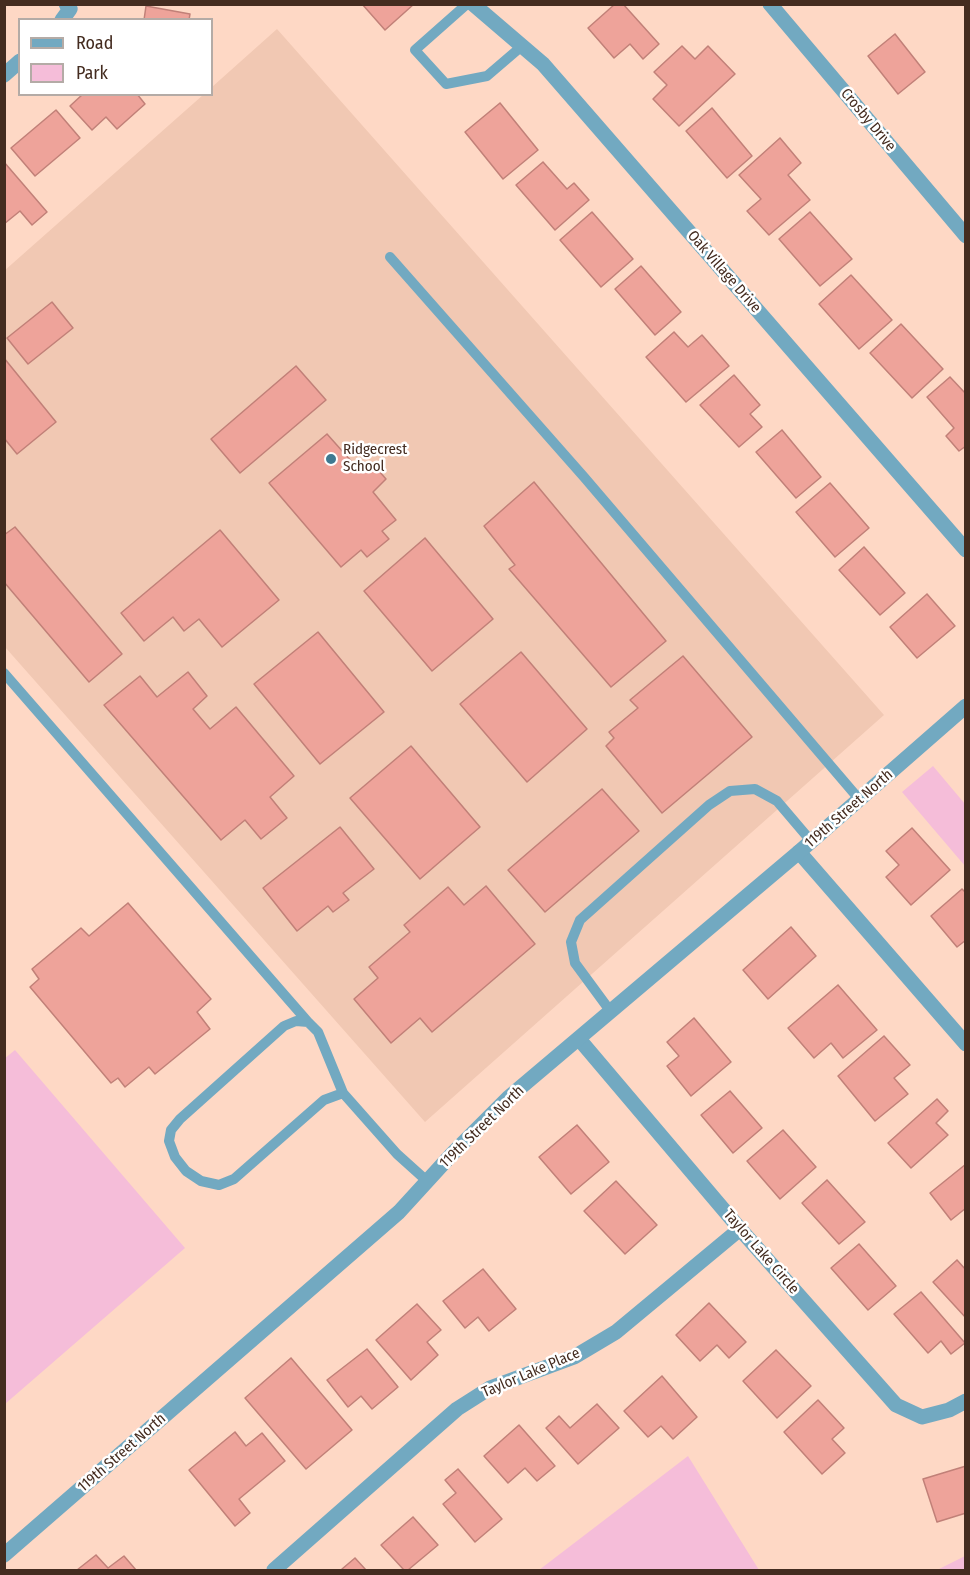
<!DOCTYPE html>
<html>
<head>
<meta charset="utf-8">
<style>
	body { margin:0 }
	#map { position:relative; width:970px; height:1575px; overflow:hidden; background:#fed8c5; font-family:"Fira Sans Condensed",sans-serif }
	canvas { display:block }
	.frame { position:absolute; inset:0; border:6px solid #442c20; pointer-events:none }
	.legend { position:absolute; left:18px; top:18px; width:195px; height:78px; box-sizing:border-box; background:#fff; border:2px solid #b4aba6; margin:0; padding:8px 10px; list-style:none; font-size:18px; color:#442c20 }
	.legend li { display:flex; align-items:center; gap:12px; height:30px }
	.legend b { width:30px; border:2px solid #b4aba6 }
</style>
</head>
<body>
<div id="map">
<canvas width="970" height="1575"></canvas>
<div class="frame"></div>
<ul class="legend">
<li><b style="height:8px;background:#72a9c1"></b>Road</li>
<li><b style="height:16px;background:#f5bdd9"></b>Park</li>
</ul>
</div>
<script>
const c = document.querySelector('canvas').getContext('2d');
c.lineJoin = 'round';
function fillPath(path, color) { c.fillStyle = color; c.fill(path, 'evenodd'); }
const shape = rows => new Path2D(rows.map(r => 'M' + r).join(''));
function stroke(path, color, width, dash) { c.strokeStyle = color; c.lineWidth = width; c.lineCap = dash ? 'butt' : 'round'; c.setLineDash(dash || []); c.stroke(path); }
function label(font, color, halo, rows, align = 'center') {
  c.font = font + ' "Fira Sans Condensed",sans-serif'; c.lineWidth = 5; c.setLineDash([]); c.textBaseline = 'middle'; c.strokeStyle = halo; c.fillStyle = color; for (const [text, x, y, turn = 0] of rows) {
    c.save(); c.translate(x, y); c.rotate((+turn || 0) * Math.PI / 180); c.textAlign = isNaN(turn) ? turn : align; if (halo) c.strokeText(text, 0, 0); c.fillText(text, 0, 0); c.restore();
  }
}
fillPath(shape([
	[277,29,884,715,425,1122,5,647,4,271,203,95,212,94,212,87]
]), '#f1c8b3');
fillPath(shape([
	[933,766,965,804,965,866,902,792],
	[15,1050,185,1248,5,1404,4,1059],
	[688,1456,759,1570,539,1570],
	[965,1556,965,1570,937,1570]
]), '#f5bdd9');
const building = shape([
	[362,4,414,4,385,30,362,4],
	[615,4,623,4,659,44,643,59,630,44,614,58,588,28,615,4],
	[146,6,190,14,189,20,144,20,146,6],
	[895,34,925,72,898,94,868,56,895,34],
	[682,46,695,59,708,46,735,74,679,126,653,99,667,85,654,72,682,46],
	[83,94,137,94,145,104,117,129,106,117,92,130,70,106,83,94],
	[500,103,538,150,503,179,465,132,500,103],
	[712,108,752,156,727,178,686,131,712,108],
	[56,110,80,138,35,176,11,148,56,110],
	[780,138,801,163,788,175,810,200,769,235,747,211,761,199,739,175,780,138],
	[4,162,47,212,32,225,20,211,4,224,4,162],
	[543,162,567,189,574,183,589,200,555,230,516,185,543,162],
	[592,212,633,259,601,287,560,240,592,212],
	[810,212,852,259,820,286,779,239,810,212],
	[641,266,681,312,655,335,615,289,641,266],
	[851,275,892,320,859,349,819,304,851,275],
	[52,302,73,328,28,364,7,338,52,302],
	[901,324,943,369,912,398,870,353,901,324],
	[674,332,688,347,702,335,729,366,686,402,646,357,674,332],
	[4,358,56,422,17,454,4,438,4,358],
	[296,366,326,400,240,473,211,439,296,366],
	[734,375,760,405,750,414,762,427,739,447,700,405,734,375],
	[950,377,966,394,966,446,959,451,946,436,954,428,927,397,950,377],
	[782,430,821,477,796,498,756,452,782,430],
	[327,434,360,471,371,462,386,479,373,492,396,520,382,531,389,539,367,557,361,550,341,567,269,483,327,434],
	[534,482,666,641,611,687,509,569,515,565,484,526,534,482],
	[830,483,869,528,835,557,796,512,830,483],
	[15,527,122,654,89,682,4,582,4,535,15,527],
	[220,530,279,600,222,647,199,619,184,631,173,617,144,641,121,613,220,530],
	[425,538,493,619,432,671,364,591,425,538],
	[864,547,905,593,880,615,839,570,864,547],
	[927,594,955,626,917,658,890,627,927,594],
	[318,632,384,712,320,764,254,684,318,632],
	[521,652,587,729,527,782,460,704,521,652],
	[683,656,752,737,662,813,606,746,614,738,609,732,638,708,630,700,683,656],
	[188,672,207,696,193,709,210,729,236,707,294,776,270,797,287,818,261,839,245,820,221,840,104,705,140,676,157,697,188,672],
	[411,746,480,827,420,879,350,798,411,746],
	[602,789,639,831,545,912,508,870,602,789],
	[340,827,374,869,343,893,349,900,333,912,328,906,297,931,263,888,340,827],
	[912,828,950,870,911,905,886,877,899,865,886,851,912,828],
	[486,886,535,944,432,1032,420,1018,391,1043,354,999,378,978,369,967,410,932,404,925,448,887,464,905,486,886],
	[962,889,966,893,966,940,957,947,931,916,962,889],
	[128,903,211,999,197,1012,210,1029,155,1074,149,1067,125,1087,118,1078,111,1083,30,987,39,979,32,969,81,928,89,936,128,903],
	[791,927,816,956,768,999,743,970,791,927],
	[838,985,877,1030,843,1058,831,1043,814,1058,788,1028,838,985],
	[694,1018,731,1062,691,1096,667,1066,679,1056,667,1042,694,1018],
	[884,1036,910,1065,894,1078,908,1094,875,1121,838,1076,884,1036],
	[730,1091,762,1128,733,1153,701,1115,730,1091],
	[937,1099,948,1111,936,1123,948,1135,911,1168,888,1143,937,1099],
	[577,1125,609,1162,571,1194,539,1157,577,1125],
	[783,1130,816,1167,780,1199,747,1161,783,1130],
	[966,1164,966,1208,951,1220,930,1193,966,1164],
	[827,1180,865,1222,839,1244,802,1203,827,1180],
	[616,1181,657,1225,625,1254,584,1211,616,1181],
	[859,1244,896,1286,868,1310,831,1268,859,1244],
	[957,1260,966,1270,966,1318,933,1282,957,1260],
	[483,1269,516,1309,489,1331,478,1317,465,1328,443,1301,483,1269],
	[921,1292,965,1343,951,1354,941,1341,928,1353,894,1314,921,1292],
	[709,1303,746,1342,729,1358,717,1345,700,1361,676,1335,709,1303],
	[417,1304,441,1330,427,1342,438,1355,411,1380,376,1340,417,1304],
	[367,1349,398,1387,372,1409,361,1396,348,1407,327,1380,367,1349],
	[776,1350,811,1386,777,1418,743,1381,776,1350],
	[291,1358,352,1430,306,1469,245,1398,291,1358],
	[662,1376,697,1417,673,1439,661,1426,648,1437,624,1411,662,1376],
	[818,1400,844,1428,832,1439,845,1453,822,1474,784,1432,818,1400],
	[597,1404,619,1428,578,1464,546,1428,559,1416,570,1428,597,1404],
	[519,1425,555,1466,537,1481,525,1468,508,1483,484,1456,519,1425],
	[235,1432,246,1446,262,1433,285,1461,239,1499,250,1513,235,1526,189,1470,235,1432],
	[966,1466,966,1513,937,1522,923,1479,966,1466],
	[458,1469,502,1519,475,1542,443,1504,456,1493,445,1480,458,1469],
	[413,1517,438,1545,408,1570,404,1570,381,1545,413,1517],
	[96,1555,108,1568,124,1556,136,1570,77,1570,96,1555],
	[355,1558,366,1570,343,1570,342,1569,355,1558]
]);
fillPath(building, '#eea39a');
stroke(building, '#c18078', 1.5);
stroke(shape([
	[467,4,415,50,446,84,487,76,522,46],
	[390,257,584,477,859,799],
	[4,673,308,1022],
	[611,1012,575,963,571,942,580,920,709,805,730,791,755,789,777,801,811,841],
	[343,1093,318,1032,308,1022,296,1021,284,1026,180,1119,171,1130,169,1141,175,1157,186,1171,201,1181,219,1185,234,1179,324,1100,343,1093,397,1154,427,1181]
]), '#72a9c1', 10);
stroke(shape([
	[473,4,543,64,966,550],
	[770,4,966,236],
	[62,20,70,9,66,4],
	[4,75,20,61],
	[799,852,966,1044],
	[579,1039,740,1229,896,1405,922,1417,949,1410,966,1401],
	[274,1570,457,1409,490,1388,574,1357,616,1332,740,1229]
]), '#72a9c1', 15);
stroke(shape([
	[4,1555,399,1212,452,1154,508,1098,799,852,966,706]
]), '#72a9c1', 15);
for (const [x, y, r, color] of [
	[331,459,6,"#3e7991"]
]) { const dot = new Path2D(); dot.arc(x, y, r, 0, 2 * Math.PI); c.fillStyle = color; c.fill(dot); stroke(dot, '#fff', 2); }
label('15px', '#442c20', '#fff', [
	["Crosby Drive",868,120,50],
	["Oak Village Drive",724,272,49],
	["119th Street North",849,809,-41],
	["119th Street North",482,1127,-44],
	["Taylor Lake Circle",761,1252,49],
	["Taylor Lake Place",531,1373,-23],
	["119th Street North",122,1453,-41]
]);
label('15px', '#442c20', '#fff', [
	["Ridgecrest",343,450],
	["School",343,467]
], 'left');
</script>
</body>
</html>
